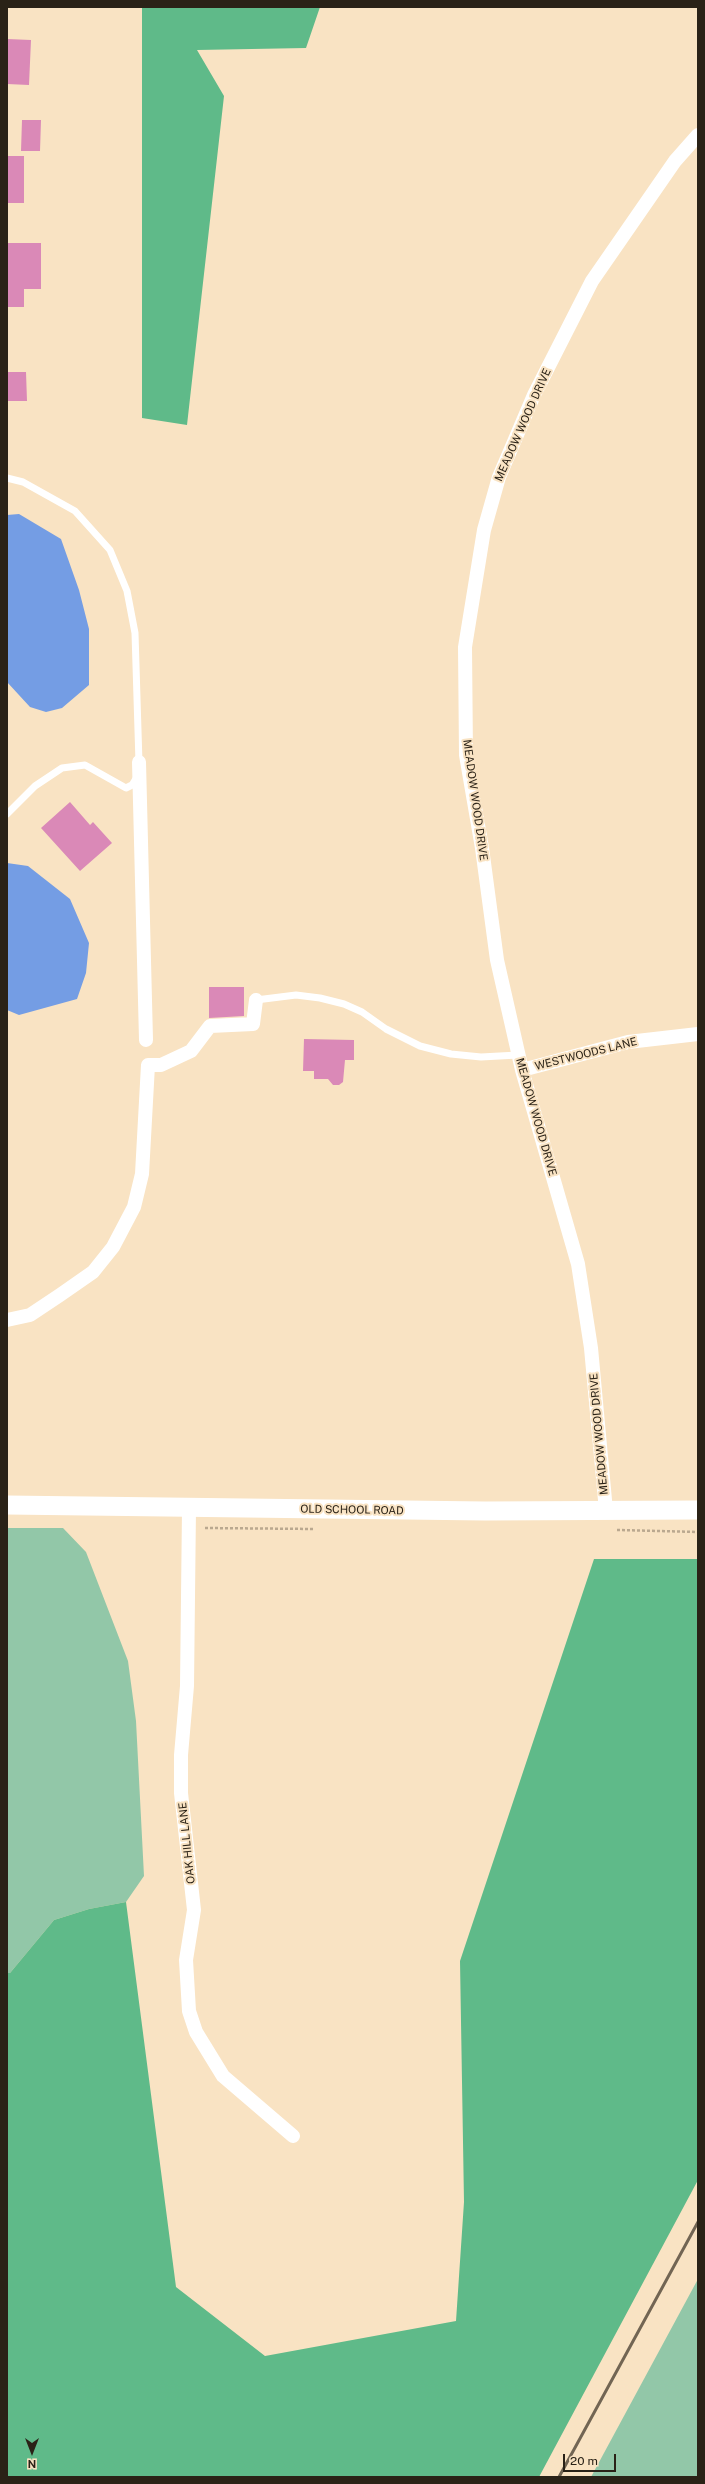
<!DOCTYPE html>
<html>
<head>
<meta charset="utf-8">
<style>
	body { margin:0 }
	#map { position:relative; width:705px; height:2484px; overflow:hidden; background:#f9e3c3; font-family:"Public Sans",sans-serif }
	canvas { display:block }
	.frame { position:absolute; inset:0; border:8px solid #2a2217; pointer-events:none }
	.north { position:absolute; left:12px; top:2432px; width:40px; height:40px; -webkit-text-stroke:3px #f9e3c3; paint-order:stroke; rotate:180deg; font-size:11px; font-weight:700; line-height:16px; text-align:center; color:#2a2217 }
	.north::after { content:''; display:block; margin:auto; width:14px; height:18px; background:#2a2217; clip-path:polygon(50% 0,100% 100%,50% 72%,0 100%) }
	.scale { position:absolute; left:563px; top:2454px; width:53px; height:18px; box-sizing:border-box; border:2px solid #2a2217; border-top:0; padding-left:5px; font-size:12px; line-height:14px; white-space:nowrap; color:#2a2217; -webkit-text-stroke:3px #f9e3c3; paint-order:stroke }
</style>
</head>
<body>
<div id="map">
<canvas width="705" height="2484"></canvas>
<div class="frame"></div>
<div class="north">N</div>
<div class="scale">20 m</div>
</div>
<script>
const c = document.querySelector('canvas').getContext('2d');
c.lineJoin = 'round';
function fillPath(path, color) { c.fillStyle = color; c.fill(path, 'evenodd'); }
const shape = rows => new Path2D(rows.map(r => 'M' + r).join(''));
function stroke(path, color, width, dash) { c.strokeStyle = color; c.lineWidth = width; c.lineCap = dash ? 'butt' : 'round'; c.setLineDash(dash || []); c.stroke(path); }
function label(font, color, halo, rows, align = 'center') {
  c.font = font + ' "Public Sans",sans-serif'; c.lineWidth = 4; c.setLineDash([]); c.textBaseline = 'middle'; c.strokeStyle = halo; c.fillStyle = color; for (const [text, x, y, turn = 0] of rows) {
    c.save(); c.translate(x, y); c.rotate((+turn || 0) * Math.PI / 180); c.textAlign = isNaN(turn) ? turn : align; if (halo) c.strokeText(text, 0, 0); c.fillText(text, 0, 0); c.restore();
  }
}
fillPath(shape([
	[7,1528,63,1528,86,1552,128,1661,136,1721,144,1876,126,1902,89,1909,54,1920,10,1973,7,1973],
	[698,2279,698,2477,591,2477]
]), '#92c7a8');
fillPath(shape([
	[142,7,320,7,306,48,197,50,224,96,187,425,142,418],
	[594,1559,698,1559,698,2180,539,2477,7,2477,7,1973,10,1973,54,1920,89,1909,126,1902,176,2287,265,2356,456,2321,464,2202,460,1961]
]), '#5fba89');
fillPath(shape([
	[19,514,61,539,79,590,89,629,89,685,62,708,46,712,30,707,7,682,7,515],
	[7,863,28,866,70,899,89,943,86,973,77,999,19,1015,7,1010]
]), '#749de4');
fillPath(shape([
	[7,39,31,40,29,85,7,84],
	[22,120,41,120,40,151,21,151],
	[7,156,24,156,24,203,7,203],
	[7,243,41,243,41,289,24,289,24,307,7,307],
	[7,372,26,372,27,401,7,401],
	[70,802,90,825,93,822,112,843,80,871,41,828],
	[209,987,244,987,244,1016,209,1018],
	[304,1039,354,1040,354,1060,345,1060,343,1082,339,1085,333,1085,328,1079,314,1079,314,1071,303,1071]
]), '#da89b7');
stroke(shape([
	[205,1528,314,1529],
	[617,1530,698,1532]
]), '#baa88f', 2.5, [3, 2]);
stroke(shape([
	[7,478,23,482,75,511,110,550,127,591,135,633,139,763],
	[7,814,35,786,62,768,85,765,126,788,132,785,137,777],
	[256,1000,296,995,320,998,344,1004,362,1012,386,1029,420,1046,451,1054,481,1057,518,1055]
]), '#fff', 7);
stroke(shape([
	[139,762,146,1040],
	[522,1070,628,1042,698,1034],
	[7,1320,30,1315,60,1295,93,1272,113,1247,134,1207,142,1174,148,1065,161,1065,191,1051,210,1026,253,1024,256,1000],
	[189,1508,187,1686,181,1755,181,1793,194,1910,186,1960,189,2011,196,2032,223,2076,293,2136],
	[606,1511,591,1348,578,1264,522,1070,497,960,482,848,466,755,465,647,484,530,499,477,534,395,592,281,675,161,698,135]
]), '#fff', 14);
stroke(shape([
	[7,1505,485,1511,698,1510]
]), '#fff', 19);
stroke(shape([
	[559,2477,698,2222]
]), '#726553', 3);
label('11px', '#2a2217', '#f9e3c3', [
	["MEADOW WOOD DRIVE",523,425,-66],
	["MEADOW WOOD DRIVE",475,800,82],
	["WESTWOODS LANE",586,1054,-14],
	["MEADOW WOOD DRIVE",536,1117,74],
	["MEADOW WOOD DRIVE",599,1434,-95],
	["OLD SCHOOL ROAD",352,1510,1],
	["OAK HILL LANE",187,1843,-96]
]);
</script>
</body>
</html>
